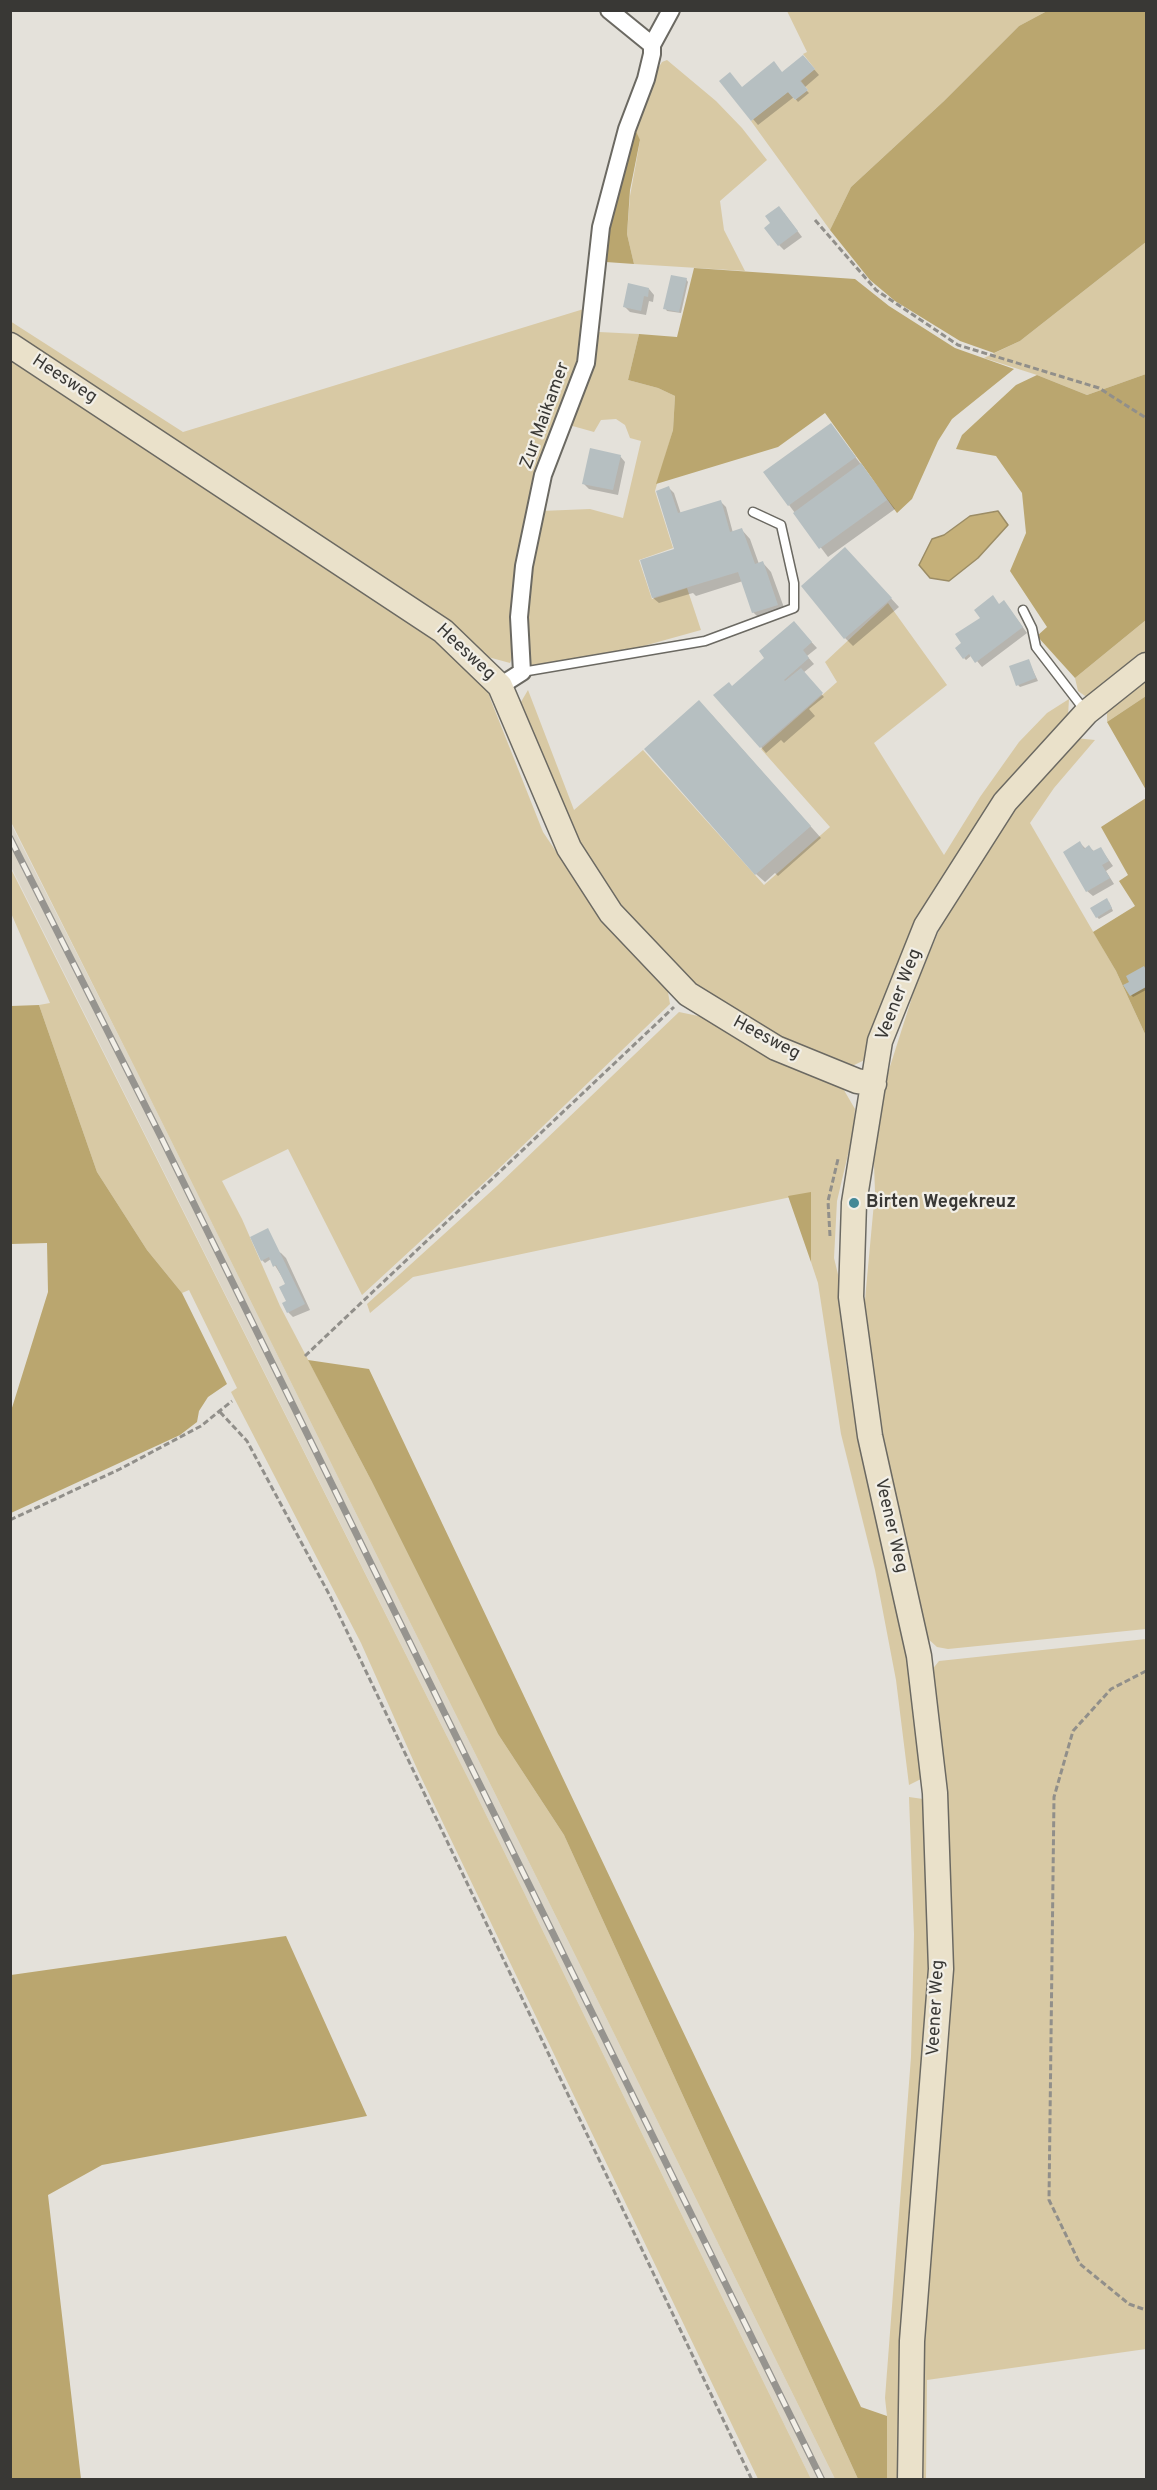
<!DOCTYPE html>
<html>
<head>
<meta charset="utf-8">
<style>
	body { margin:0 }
	#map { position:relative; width:1157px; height:2490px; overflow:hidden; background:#e4e1da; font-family:Overpass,sans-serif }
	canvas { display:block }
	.frame { position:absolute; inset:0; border:12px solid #393835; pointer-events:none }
</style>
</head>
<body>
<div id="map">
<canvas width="1157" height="2490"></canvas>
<div class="frame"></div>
</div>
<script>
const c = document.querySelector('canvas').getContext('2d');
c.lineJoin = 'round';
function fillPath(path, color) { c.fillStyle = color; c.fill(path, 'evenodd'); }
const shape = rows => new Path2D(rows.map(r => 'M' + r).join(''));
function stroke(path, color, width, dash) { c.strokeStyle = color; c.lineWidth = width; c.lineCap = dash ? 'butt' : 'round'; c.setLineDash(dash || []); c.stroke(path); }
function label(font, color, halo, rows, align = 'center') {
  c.font = font + ' Overpass,sans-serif'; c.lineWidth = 4.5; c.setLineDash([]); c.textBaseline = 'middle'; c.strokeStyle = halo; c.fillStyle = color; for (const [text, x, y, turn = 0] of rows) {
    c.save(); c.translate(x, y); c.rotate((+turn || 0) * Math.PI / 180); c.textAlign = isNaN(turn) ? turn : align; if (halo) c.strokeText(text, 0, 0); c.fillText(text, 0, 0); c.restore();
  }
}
fillPath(shape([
	[10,822,137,1072,835,2479,811,2479,473,1788,11,867]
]), '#dbd5c7');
fillPath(shape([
	[787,11,1047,11,1019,26,944,101,851,187,830,230,751,121,788,92,795,100,808,90,801,81,815,69,803,54,807,52],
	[667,60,716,101,742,128,767,160,720,201,724,230,745,271,634,264,627,234,630,196,640,141,634,127,649,83,662,62],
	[1146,242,1146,374,1087,395,1037,375,984,358,1020,341],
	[587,308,584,332,574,370,538,476,515,650,510,663,488,657,443,620,11,334,10,321,183,432],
	[599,332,639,334,628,380,658,388,675,396,673,430,655,491,673,548,639,560,652,599,687,588,701,630,640,647,527,666,525,619,529,568,541,511,590,509,623,518,641,441,630,438,625,425,616,419,601,420,594,432,569,425,594,365],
	[11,355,408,617,488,686,490,698,543,832,592,905,667,986,670,1004,488,1179,362,1295,288,1149,222,1181,242,1219,280,1306,372,1482,498,1734,564,1835,858,2479,835,2479,137,1072,11,822],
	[888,603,947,685,874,743,944,855,980,797,1019,742,1047,713,1069,699,1068,716,1014,777,869,1058,852,1066,818,1058,764,1033,677,972,588,868,518,707,528,690,574,810,643,750,764,885,830,827,761,749,837,682,825,662],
	[1146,620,1146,652,1088,698,1078,691,1075,678],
	[1146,678,1146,696,1107,722,1107,711],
	[1075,738,1095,740,1054,788,1030,823,1116,971,1146,1036,1146,1629,948,1649,937,1647,925,1636,880,1431,863,1321,875,1192,873,1137,886,1079,915,988,947,911,1002,826],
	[10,867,473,1788,811,2479,758,2479,418,1771,361,1643,231,1392,237,1388,189,1290,182,1293,147,1250,97,1172,39,1005,50,1003,11,913],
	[679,1012,708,1018,841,1085,855,1109,853,1133,837,1201,834,1258,843,1295,843,1335,847,1369,909,1662,923,1778,909,1785,896,1680,875,1570,841,1434,818,1283,811,1262,810,1193,413,1277,370,1313,367,1304,497,1186],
	[1146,1639,1146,2349,927,2380,926,2479,920,2480,921,2370,950,1962,931,1671,939,1661],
	[909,1797,923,1799,928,1872,928,1965,924,2067,902,2338,897,2479,887,2480,887,2416,885,2398,911,2057,914,1934]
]), '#d8c9a4');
fillPath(shape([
	[1047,11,1146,11,1146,242,1020,341,994,353,960,341,895,301,870,280,830,230,851,187,944,101,1019,26],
	[634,127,640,140,630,190,627,234,634,264,606,262,606,231],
	[694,268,855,279,889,306,955,348,1014,369,952,419,938,441,912,499,897,513,825,413,778,447,656,484,673,430,675,396,658,388,628,380,639,334,677,337],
	[1146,374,1146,620,1075,678,1037,636,1047,627,1010,571,1026,533,1022,493,996,456,956,449,962,435,1016,385,1037,375,1087,395],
	[1146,696,1146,790,1107,722],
	[1146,798,1146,1036,1116,971,1093,932,1135,906,1119,881,1128,875,1101,827],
	[39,1005,97,1172,147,1250,182,1293,227,1384,208,1397,199,1411,197,1422,180,1435,11,1513,11,1411,48,1292,47,1243,11,1244,11,1006],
	[811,1192,811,1262,788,1196],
	[308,1360,369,1369,861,2407,887,2416,887,2479,858,2479,564,1835,498,1734,372,1482],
	[286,1936,367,2116,102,2165,48,2195,81,2479,11,2479,11,1975]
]), '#baa66f');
const water = shape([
	[998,511,1008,525,978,558,949,581,930,578,919,565,932,539,944,535,970,516,998,511]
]);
fillPath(water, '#c5b079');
stroke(water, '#9b8c65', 1.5);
fillPath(shape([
	[808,62,819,75,804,88,809,93,798,102,794,97,758,125,721,81,742,89],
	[784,213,802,237,784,250,779,245],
	[686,279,688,282,681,313,667,311,665,308],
	[649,289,654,295,653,302,649,301,646,315,630,312,625,307],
	[831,425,895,509,828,557,789,505],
	[620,456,625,462,618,495,589,489,584,484],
	[669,488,674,493,681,514,720,501,726,507,733,533,742,530,750,539,759,564,763,563,771,572,786,613,762,621,753,612,743,581,696,596,693,593,659,603,653,598,677,550],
	[854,558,899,607,853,646,845,638],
	[999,605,1009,608,1027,633,982,667,972,655,966,660,964,658],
	[794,623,817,648,807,656,814,664,803,673,824,697,809,709,815,716,784,743,781,740,766,753,761,747,732,687,767,658],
	[1028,660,1038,681,1020,687,1018,685],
	[711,714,821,838,778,876,775,873,765,882,756,874],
	[1080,843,1086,849,1089,847,1095,852,1101,849,1113,866,1106,871,1114,884,1093,896,1087,891],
	[1109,902,1113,911,1099,919,1097,917],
	[1144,968,1146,971,1146,990,1133,997,1131,995,1131,982],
	[252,1238,281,1253,286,1258,310,1310,293,1317,288,1312,287,1285,271,1259,265,1263,262,1260]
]), '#0003');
fillPath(shape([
	[803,55,815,69,800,81,808,90,795,100,788,92,751,121,719,81,730,72,742,87,774,61,782,72],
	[779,206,798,231,778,246,764,228,770,223,765,216],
	[671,275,687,278,679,312,663,309],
	[628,283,649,288,648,297,644,296,641,311,623,307],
	[831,423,856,457,788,506,763,472],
	[590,448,621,455,613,490,582,484],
	[861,463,887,500,819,549,793,513],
	[669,486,678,513,721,500,730,532,742,528,755,564,763,561,778,605,752,613,738,572,652,598,640,560,674,549,656,491],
	[845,547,892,598,844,639,801,586],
	[993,595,999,604,1004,600,1023,627,975,663,969,654,963,659,955,648,961,643,955,634,980,618,974,610],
	[794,621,812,642,803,650,809,658,784,680,785,681,801,668,823,693,760,748,713,695,729,682,732,686,764,658,759,651],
	[1029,659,1036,678,1016,686,1009,666],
	[699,700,811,826,755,875,644,749],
	[1080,841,1084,849,1089,845,1093,851,1101,847,1109,861,1102,865,1110,878,1086,892,1063,852],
	[1107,898,1112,908,1096,918,1090,908],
	[1144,966,1146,970,1146,987,1130,996,1123,985,1129,982,1126,976],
	[268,1228,305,1304,287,1313,282,1303,286,1301,279,1287,285,1284,276,1265,273,1267,269,1257,261,1261,250,1237]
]), '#b6bfc1');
const lane = shape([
	[1023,610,1032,628,1036,647,1086,712],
	[522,672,705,641,794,608,794,583,781,525,753,512]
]);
const street = shape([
	[652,45,671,10],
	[500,686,522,672,519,617,524,566,543,475,586,363,601,227,627,129,646,79,652,54,652,45,609,10]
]);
const secondary = shape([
	[10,345,443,631,500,686,569,848,611,913,688,994,776,1048,857,1081,874,1084],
	[910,2480,912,2341,941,1969,935,1793,919,1656,870,1436,851,1297,854,1203,880,1041,926,926,1005,802,1087,712,1146,665]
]);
stroke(lane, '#6b6962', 11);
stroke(street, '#6b6962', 20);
stroke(secondary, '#6b6962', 27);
stroke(shape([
	[815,220,876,290,958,345,1099,388,1146,418],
	[830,1236,828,1201,838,1159],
	[305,1356,674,1007],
	[220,1412,247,1441,330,1596,752,2480],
	[10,1520,120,1469,201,1426,232,1401],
	[1146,1671,1111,1689,1073,1731,1054,1797,1049,2200,1080,2264,1129,2304,1146,2310]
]), '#918f8a', 3, [6, 3]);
stroke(lane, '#fff', 8);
stroke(street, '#fff', 16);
stroke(secondary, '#eae1ca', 24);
const rail = shape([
	[10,838,162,1139,822,2480]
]);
stroke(rail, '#96948f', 7);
stroke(rail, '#f2efe7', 4.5, [14]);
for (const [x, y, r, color] of [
	[854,1203,6,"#448897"]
]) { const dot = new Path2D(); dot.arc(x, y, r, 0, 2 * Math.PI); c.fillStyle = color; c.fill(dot); stroke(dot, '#f2efe7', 2); }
label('18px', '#393835', '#f2efe7', [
	["Heesweg",64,380,33],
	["Zur Maikamer",546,416,-70],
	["Heesweg",465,653,43],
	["Veener Weg",900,995,-69],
	["Heesweg",766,1039,28],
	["Veener Weg",890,1526,77],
	["Veener Weg",937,2008,-87]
]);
label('bold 18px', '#393835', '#f2efe7', [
	["Birten Wegekreuz",866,1203]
], 'left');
</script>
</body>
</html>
